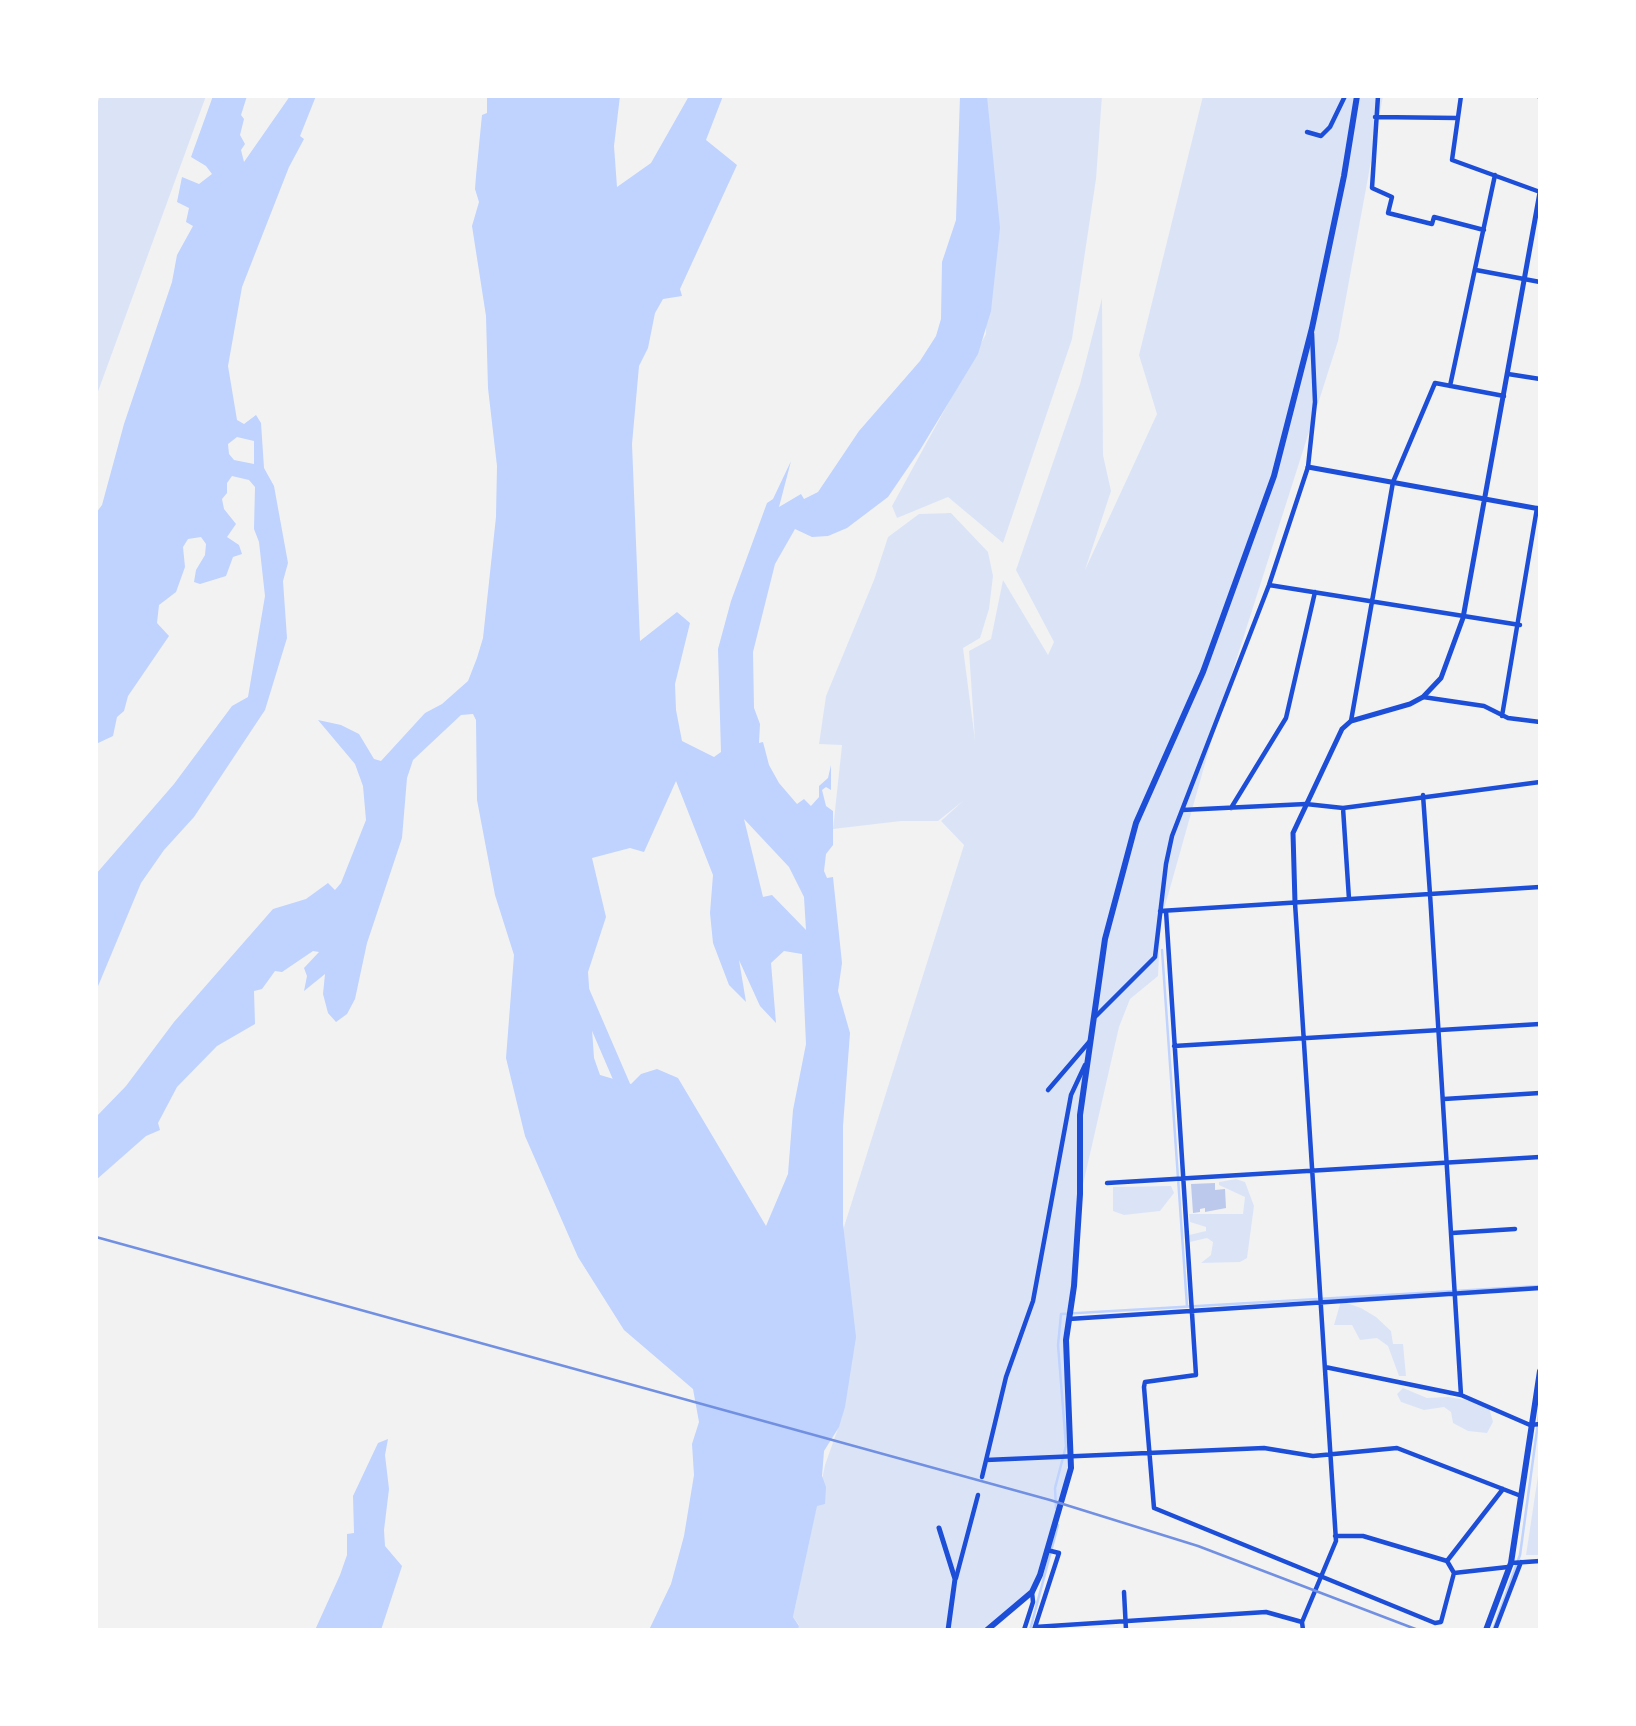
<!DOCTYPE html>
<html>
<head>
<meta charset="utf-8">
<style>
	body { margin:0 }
	#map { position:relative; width:1636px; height:1726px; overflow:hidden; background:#f2f2f2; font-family:Raleway,sans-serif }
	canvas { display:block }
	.frame { position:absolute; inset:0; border:98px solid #fff; pointer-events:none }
</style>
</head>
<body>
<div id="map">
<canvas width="1636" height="1726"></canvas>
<div class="frame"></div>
</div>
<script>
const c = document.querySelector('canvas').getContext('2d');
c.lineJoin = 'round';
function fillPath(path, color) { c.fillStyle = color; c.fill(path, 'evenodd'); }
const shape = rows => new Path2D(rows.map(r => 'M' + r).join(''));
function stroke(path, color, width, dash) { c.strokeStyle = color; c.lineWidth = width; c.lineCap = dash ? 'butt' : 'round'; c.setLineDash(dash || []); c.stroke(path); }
fillPath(shape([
	[100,96,206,96,96,397,96,107],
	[986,96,1102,96,1096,179,1072,339,1003,543,948,497,897,518,892,506,986,334],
	[1203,96,1383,96,1338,341,1219,714,1161,920,1158,976,1130,999,1119,1027,1079,1202,1066,1348,1068,1477,1046,1554,1028,1596,989,1630,798,1630,799,1625,793,1617,825,1465,842,1417,843,1230,964,845,941,821,963,801,938,821,901,821,833,829,842,745,819,744,826,696,874,580,888,537,919,514,951,513,988,552,993,576,989,609,980,638,963,648,975,740,969,651,991,639,1003,580,1048,655,1054,642,1016,570,1080,384,1102,298,1103,455,1111,491,1085,570,1157,414,1139,355],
	[1236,1179,1245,1182,1254,1206,1247,1258,1240,1262,1201,1263,1211,1255,1213,1242,1207,1238,1190,1242,1189,1235,1206,1231,1206,1227,1190,1222,1189,1214,1243,1214,1245,1197,1219,1185,1219,1182],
	[1171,1186,1174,1193,1160,1211,1124,1215,1113,1211,1113,1187],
	[1341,1301,1361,1308,1376,1317,1391,1331,1393,1344,1403,1344,1406,1376,1399,1376,1388,1346,1377,1338,1360,1340,1352,1325,1334,1325],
	[1403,1388,1427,1398,1448,1397,1479,1402,1489,1407,1493,1422,1487,1433,1468,1431,1453,1423,1451,1412,1444,1407,1424,1410,1401,1402,1397,1394],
	[1539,1469,1540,1555,1526,1555]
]), '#dbe4f7');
fillPath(shape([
	[213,96,247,96,241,115,244,119,240,135,245,144,241,150,244,162,290,96,316,96,300,136,304,139,289,167,242,287,228,366,237,420,244,424,256,415,261,423,264,468,274,486,288,563,283,581,287,638,265,710,194,817,164,850,141,883,96,991,96,874,174,784,232,706,248,697,265,596,259,542,254,529,255,487,249,480,232,476,227,483,227,493,222,499,224,509,236,524,227,537,239,545,242,554,233,557,226,576,200,584,194,582,196,570,205,555,206,544,201,537,188,539,183,547,185,567,176,592,159,605,157,623,169,636,128,696,124,711,117,717,113,736,96,744,96,513,102,505,124,424,172,282,177,255,193,226,186,222,189,208,177,202,182,177,199,184,212,174,206,166,191,157],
	[237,437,254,441,254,464,234,460,229,454,228,444],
	[487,96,620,96,614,146,617,187,651,163,689,96,723,96,706,140,737,165,680,289,682,296,663,299,655,313,648,348,639,366,632,444,640,641,677,612,690,623,675,684,676,710,682,741,714,757,721,752,718,649,731,601,767,503,773,499,791,461,779,507,801,494,804,499,818,492,859,431,920,361,936,336,941,319,942,262,956,220,960,96,987,96,1000,228,991,311,978,354,920,450,888,497,847,528,828,536,812,537,795,529,775,564,753,652,754,708,760,724,759,743,763,742,769,765,779,783,797,804,804,799,811,806,819,797,819,786,828,778,831,765,831,790,826,787,822,790,826,806,833,811,833,845,826,854,824,871,827,878,833,877,842,963,838,991,850,1033,843,1126,843,1224,856,1337,845,1407,839,1427,824,1451,822,1476,826,1487,825,1504,817,1506,793,1617,799,1626,798,1630,649,1630,671,1584,684,1536,694,1475,692,1444,699,1422,693,1389,624,1330,578,1257,525,1136,506,1058,514,955,495,895,477,800,476,720,473,714,461,715,413,760,407,778,402,838,367,943,355,999,347,1014,336,1022,328,1013,323,994,325,974,304,991,307,976,304,968,319,952,313,951,282,972,275,971,262,989,254,991,255,1024,217,1046,177,1087,158,1123,160,1130,146,1136,96,1180,96,1117,126,1086,174,1022,273,909,306,899,328,883,335,890,341,883,366,820,363,786,355,764,318,720,341,725,359,734,374,759,381,761,425,713,442,704,468,681,477,658,483,638,496,517,497,466,488,388,486,316,472,226,479,202,475,189,476,176,482,115,487,113],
	[676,781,713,875,710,913,713,943,729,985,746,1002,739,960,760,1006,776,1023,771,963,784,951,802,954,806,1044,793,1110,788,1174,766,1226,678,1078,657,1069,641,1074,631,1084,600,1075,594,1058,588,972,606,917,592,858,630,848,644,852],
	[744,819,789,867,804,897,806,930,772,895,763,897],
	[388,1439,385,1455,389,1489,384,1530,385,1546,402,1566,381,1630,315,1630,340,1575,347,1555,347,1534,354,1533,353,1496,378,1443]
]), '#bfd3fe');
stroke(shape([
	[1162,950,1187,1306],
	[1056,1508,1055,1488,1066,1446,1058,1345,1061,1314,1540,1286],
	[1030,1630,1058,1525],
	[1493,1630,1520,1555,1540,1408]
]), '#bfd3fe', 2.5);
stroke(shape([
	[582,990,629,1099]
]), '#bfd3fe', 14);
fillPath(shape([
	[1215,1183,1215,1190,1225,1189,1226,1208,1205,1212,1205,1208,1200,1209,1200,1212,1193,1213,1191,1184]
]), '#bdc9ec');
stroke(shape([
	[1378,96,1372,188,1392,197,1388,213,1432,224,1434,217,1484,230],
	[1461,96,1452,160,1540,192],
	[1538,96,1540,97],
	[1375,117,1458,118],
	[1307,132,1321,136,1330,127,1345,96],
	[1476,270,1540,282],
	[1508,374,1540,379],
	[1450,386,1495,175],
	[1269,585,1520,625],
	[1423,697,1484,706,1508,718,1540,722],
	[1502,716,1537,508],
	[1351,721,1393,482,1435,383,1504,396],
	[1423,795,1430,894,1540,887],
	[1231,808,1286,718,1315,592],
	[1343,808,1349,899],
	[1182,810,1306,804,1343,808,1540,782],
	[1295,903,1336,1541,1302,1622,1303,1630],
	[1160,911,1430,894,1461,1395],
	[1166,911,1196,1375,1145,1382,1144,1387,1154,1508,1435,1623,1441,1622,1454,1573,1508,1567],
	[1096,1016,1155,957,1166,864,1172,836,1269,585,1308,467,1315,402,1312,333],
	[1174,1046,1540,1024],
	[1048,1090,1090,1041],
	[1444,1099,1540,1093],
	[1107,1183,1540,1157],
	[1452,1233,1515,1229],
	[1069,1319,1540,1288],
	[1325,1367,1461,1395,1530,1425,1540,1424],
	[986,1460,1264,1448,1313,1456,1397,1448,1521,1496],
	[982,1477,1006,1377,1033,1301,1071,1095,1085,1065],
	[1335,1536,1363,1536,1447,1561,1454,1573],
	[1447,1561,1503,1489],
	[1511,1563,1540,1561],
	[956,1578,978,1495],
	[1124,1592,1126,1630],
	[1035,1627,1266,1612,1302,1622],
	[1024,1630,1033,1602,1032,1592],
	[1034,1630,1059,1553,1047,1550],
	[1495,1630,1521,1562]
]), '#1d4ed8', 4.5);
stroke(shape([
	[1308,467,1540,509],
	[1295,903,1293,833,1342,729,1351,721,1410,704,1423,697,1441,678,1463,618,1540,192],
	[939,1528,955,1579,948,1630]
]), '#1d4ed8', 5);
stroke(shape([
	[987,1630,1032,1592,1040,1575,1071,1468,1066,1340,1074,1286,1080,1194,1080,1115,1105,939,1136,823,1203,672,1274,476,1312,328,1344,176,1357,96],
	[1486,1630,1511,1563,1540,1371]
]), '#1d4ed8', 6);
stroke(shape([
	[96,1237,1050,1500,1198,1546,1418,1630]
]), '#7290e2', 2.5);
</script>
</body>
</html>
